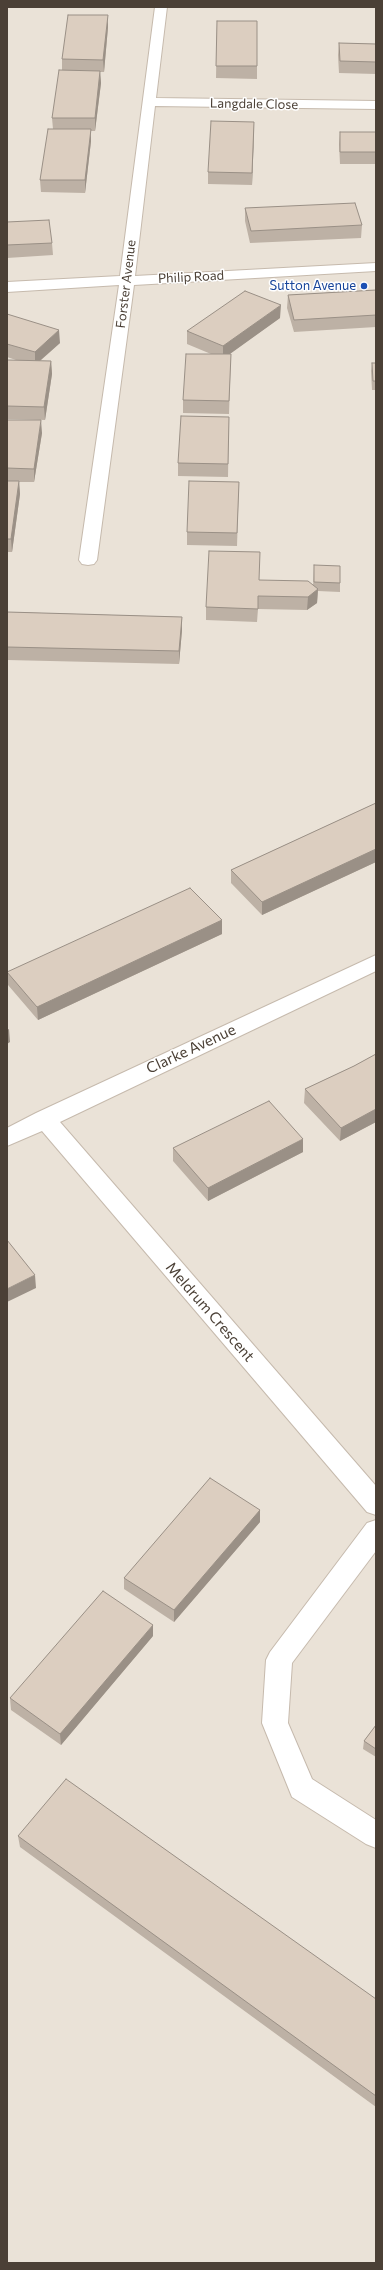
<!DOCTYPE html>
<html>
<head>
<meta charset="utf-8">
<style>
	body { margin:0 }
	#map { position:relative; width:383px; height:2270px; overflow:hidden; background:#f6f1e9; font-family:Commissioner,sans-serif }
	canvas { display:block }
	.frame { position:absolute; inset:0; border:8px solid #4b4036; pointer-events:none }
</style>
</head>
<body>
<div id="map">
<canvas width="383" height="2270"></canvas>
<div class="frame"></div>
</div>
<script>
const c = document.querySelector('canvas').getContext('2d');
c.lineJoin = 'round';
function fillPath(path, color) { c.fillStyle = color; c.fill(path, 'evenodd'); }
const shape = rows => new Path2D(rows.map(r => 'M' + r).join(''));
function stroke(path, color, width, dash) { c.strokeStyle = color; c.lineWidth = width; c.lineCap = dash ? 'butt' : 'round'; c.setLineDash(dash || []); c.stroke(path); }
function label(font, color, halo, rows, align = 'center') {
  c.font = font + ' Commissioner,sans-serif'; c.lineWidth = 3; c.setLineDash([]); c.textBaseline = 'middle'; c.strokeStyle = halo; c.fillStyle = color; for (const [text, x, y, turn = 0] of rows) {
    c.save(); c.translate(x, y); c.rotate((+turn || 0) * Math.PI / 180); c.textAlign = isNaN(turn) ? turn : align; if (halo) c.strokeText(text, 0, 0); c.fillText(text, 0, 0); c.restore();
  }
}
fillPath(shape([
	[7,7,376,7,376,2263,7,2263]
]), '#eae2d7');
const minor = shape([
	[155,7,167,7,156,98,376,101,376,109,155,106,135,276,376,263,376,271,134,285,97,560,94,564,88,565,82,564,79,560,119,285,7,292,7,282,120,276,155,7],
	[376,955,376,971,60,1122,376,1486,376,1515,367,1512,42,1131,7,1146,7,1128,36,1113,376,955],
	[376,1520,376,1551,292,1663,288,1723,312,1779,376,1820,376,1848,366,1844,292,1797,262,1723,266,1660,270,1652,367,1523,376,1520]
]);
stroke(minor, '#c6baad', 2);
fillPath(minor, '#fff');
fillPath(shape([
	[217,21,257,66,257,79,216,78],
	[108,27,104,72,100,72,101,83,95,131,91,131,91,141,85,193,41,192,40,180,53,129,52,118,62,70,62,59],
	[339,43,376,44,376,74,339,73,338,55],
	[254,122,252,185,208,184,208,172],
	[340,132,376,132,376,164,340,164,339,144],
	[245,208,362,225,361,238,250,243,245,221],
	[7,222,52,243,53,255,7,258],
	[376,290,376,327,294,332,287,308,288,295],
	[7,314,60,343,40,361,51,361,52,374,45,420,7,419,7,360,19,361,7,357],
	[280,318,229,354,231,354,229,414,183,413,183,400,211,354,187,344,187,331],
	[372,363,376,363,376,390,372,390,371,371],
	[229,417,228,477,178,476,178,463],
	[7,420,42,433,34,482,19,482,20,494,12,552,7,552],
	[239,482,237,546,187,545,187,532],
	[314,565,340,583,340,592,318,591,317,603,307,610,258,609,257,622,206,620,206,607,259,580,313,586],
	[7,612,182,617,182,630,179,664,7,660],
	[376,803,376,862,262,915,231,883,231,870],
	[222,920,222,934,38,1020,8,985,7,972],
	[376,1054,376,1122,340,1141,304,1103,305,1089,354,1066],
	[173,1148,303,1152,208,1201,173,1161],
	[260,1510,260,1522,174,1622,124,1589,124,1578],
	[153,1636,61,1745,11,1710,10,1698],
	[376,1725,376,1757,363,1749,364,1741],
	[18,1836,376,1999,376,2107,20,1847]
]), '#bdb1a5');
fillPath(shape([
	[108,15,108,27,104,72,103,60],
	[100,71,101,83,95,131,95,118],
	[254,122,254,134,252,185,252,173],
	[91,129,91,141,85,193,85,180],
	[281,305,280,318,223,359,223,346],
	[59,330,60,343,35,365,35,352],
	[51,361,52,374,45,420,44,407],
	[41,420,42,433,34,482,34,469],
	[19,481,20,494,12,552,11,539],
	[318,589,317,603,307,610,308,597],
	[182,617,182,630,179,664,179,651],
	[376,849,376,862,262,915,262,902],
	[222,920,222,934,38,1020,37,1007],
	[9,1029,10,1042,7,1044,7,1030],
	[376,1109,376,1122,340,1141,341,1128],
	[303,1139,303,1152,208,1201,208,1188],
	[35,1275,36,1288,7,1302,7,1289],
	[260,1510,260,1522,174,1622,174,1610],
	[153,1625,153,1636,61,1745,60,1734]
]), '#9a9086');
const building = shape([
	[68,15,108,15,103,60,62,59,68,15],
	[217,21,257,21,257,66,216,66,217,21],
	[339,43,376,44,376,62,340,61,339,43],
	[59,70,100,71,95,118,52,118,59,70],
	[211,121,254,122,252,173,208,172,211,121],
	[48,129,91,129,85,180,40,180,48,129],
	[340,132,376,132,376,152,340,152,340,132],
	[355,203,362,225,251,231,245,208,355,203],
	[49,220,52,243,7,245,7,222,49,220],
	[376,290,376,315,294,320,288,295,376,290],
	[245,291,281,305,223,346,187,331,245,291],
	[7,314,59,330,35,352,7,344,7,314],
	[186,354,231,354,229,401,183,400,186,354],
	[7,360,51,361,44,407,7,406,7,360],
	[372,363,376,363,376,381,373,381,372,363],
	[181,416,229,417,228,464,178,463,181,416],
	[7,420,41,420,34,469,7,468,7,420],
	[7,481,19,481,11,539,7,539,7,481],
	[189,481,239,482,237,533,187,532,189,481],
	[209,551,260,552,259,580,308,581,318,589,308,597,258,596,258,609,206,607,209,551],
	[314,565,340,566,340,583,314,582,314,565],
	[7,612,182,617,179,651,7,647,7,612],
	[376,803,376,849,262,902,231,870,376,803],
	[190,888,222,920,37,1007,7,972,190,888],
	[376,1054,376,1109,341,1128,305,1089,354,1066,376,1054],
	[269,1101,303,1139,208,1188,173,1148,269,1101],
	[7,1240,35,1275,7,1289,7,1240],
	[210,1478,260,1510,174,1610,124,1578,210,1478],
	[103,1591,153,1625,60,1734,10,1698,103,1591],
	[376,1725,376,1749,364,1741,376,1725],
	[66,1779,376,1999,376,2096,18,1836,66,1779]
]);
fillPath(building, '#dccec0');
stroke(building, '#9a9086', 1);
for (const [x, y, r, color] of [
	[364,286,4,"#1a4fb4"]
]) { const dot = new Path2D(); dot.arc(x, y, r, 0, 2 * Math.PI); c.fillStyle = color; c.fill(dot); stroke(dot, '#fff', 1.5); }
label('13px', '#4b4036', '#fff', [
	["Langdale Close",254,104,1],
	["Philip Road",191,277,-3],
	["Forster Avenue",126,284,-83]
]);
label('13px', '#164399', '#fff', [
	["Sutton Avenue",356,286]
], 'right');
label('15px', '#4b4036', '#fff', [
	["Clarke Avenue",191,1049,-25],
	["Meldrum Crescent",210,1312,49]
]);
</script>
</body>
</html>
